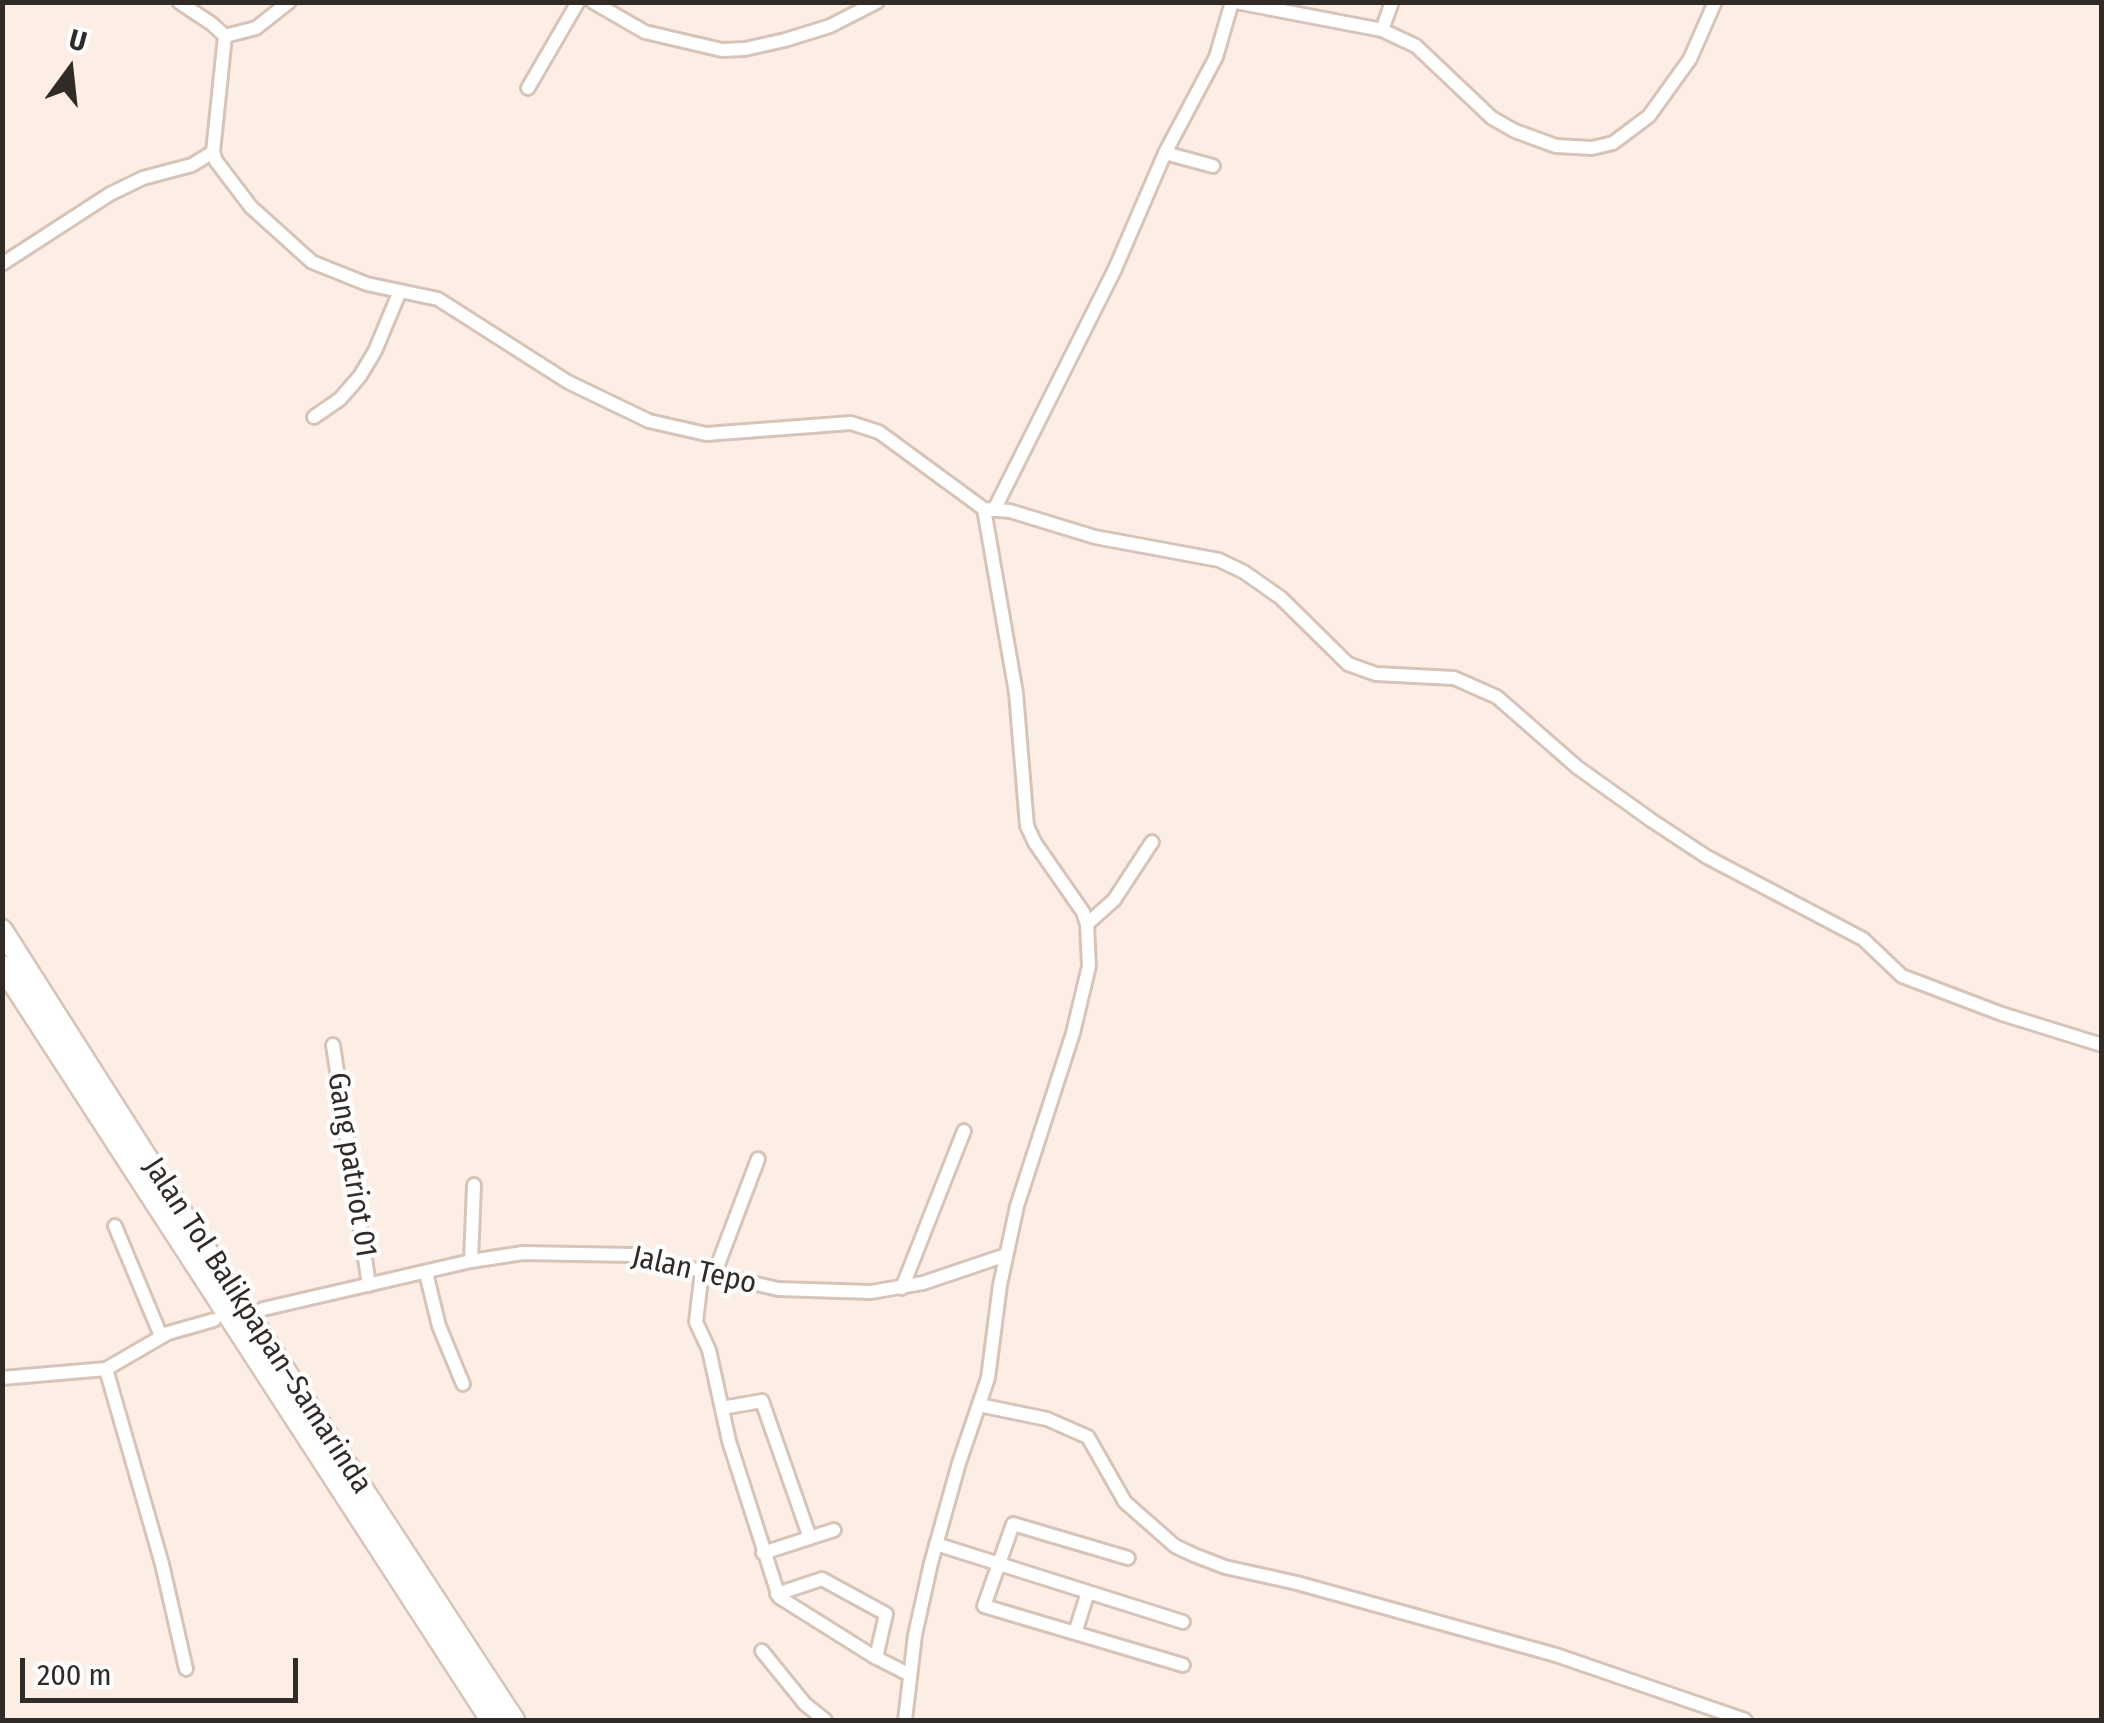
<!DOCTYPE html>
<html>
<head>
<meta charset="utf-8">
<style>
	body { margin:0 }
	#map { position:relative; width:2104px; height:1723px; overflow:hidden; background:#fceee5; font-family:"Fira Sans Condensed",sans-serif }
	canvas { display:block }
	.frame { position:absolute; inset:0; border:5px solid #312b27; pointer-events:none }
	.north { position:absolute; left:20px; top:20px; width:100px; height:100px; -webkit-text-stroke:8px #fefefe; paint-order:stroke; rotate:15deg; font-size:28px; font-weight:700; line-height:40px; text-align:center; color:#312b27 }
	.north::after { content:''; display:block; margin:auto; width:35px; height:45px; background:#312b27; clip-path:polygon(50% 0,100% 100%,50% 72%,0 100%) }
	.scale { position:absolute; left:20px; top:1658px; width:278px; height:45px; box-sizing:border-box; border:5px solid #312b27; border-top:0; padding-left:12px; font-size:30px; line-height:35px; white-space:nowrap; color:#312b27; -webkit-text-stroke:8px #fefefe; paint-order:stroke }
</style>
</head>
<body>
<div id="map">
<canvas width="2104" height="1723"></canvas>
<div class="frame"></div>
<div class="north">U</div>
<div class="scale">200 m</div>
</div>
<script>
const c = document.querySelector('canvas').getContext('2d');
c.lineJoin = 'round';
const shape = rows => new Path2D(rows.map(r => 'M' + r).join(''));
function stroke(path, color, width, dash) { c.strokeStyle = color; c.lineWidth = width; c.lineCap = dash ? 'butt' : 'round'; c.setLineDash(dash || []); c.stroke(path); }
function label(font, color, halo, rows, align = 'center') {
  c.font = font + ' "Fira Sans Condensed",sans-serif'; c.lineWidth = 9; c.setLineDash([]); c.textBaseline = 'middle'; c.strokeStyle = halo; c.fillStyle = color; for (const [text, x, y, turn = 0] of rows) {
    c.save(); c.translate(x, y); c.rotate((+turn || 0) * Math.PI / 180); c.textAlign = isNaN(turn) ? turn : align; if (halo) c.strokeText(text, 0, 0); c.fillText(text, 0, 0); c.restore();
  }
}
const minor = shape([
	[179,2,212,24,225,36],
	[593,2,645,32,722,50,745,49,785,40,830,26,877,2],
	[1236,2,1382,30,1416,46,1492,118,1515,131,1556,146,1592,148,1613,143,1649,116,1690,59,1715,2],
	[1382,30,1392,2],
	[225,36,213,152,216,161,251,207,312,262,367,284,438,299,568,382,649,421,706,434,851,423,879,432,984,509,1010,511,1095,537,1219,560,1244,572,1281,598,1348,664,1376,674,1454,678,1497,697,1577,767,1651,820,1707,857,1863,939,1902,976,2002,1014,2102,1045],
	[225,36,256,28,289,2],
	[528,88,578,2],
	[1165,153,1213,166],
	[2,264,110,194,143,178,192,165,213,152],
	[314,417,340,399,360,376,375,351,400,291],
	[995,508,1115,269,1165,153,1216,57,1232,2],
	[1087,924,1114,900,1152,842],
	[333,1045,369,1285],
	[115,1226,161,1336],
	[471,1261,474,1185],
	[702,1271,696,1322,709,1350,729,1441,779,1597,873,1656,910,1675],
	[426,1273,439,1326,463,1384],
	[714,1275,758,1159],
	[902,1288,964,1131],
	[263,1309,471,1261,523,1253,633,1255,778,1289,871,1292,923,1283,1006,1255],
	[106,1369,162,1564,186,1669],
	[2,1378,106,1369,168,1333,214,1320],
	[979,1405,1047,1419,1088,1437,1125,1502,1175,1546,1194,1555,1225,1567,1297,1583,1556,1655,1745,1720],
	[722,1408,762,1401,810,1538],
	[936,1544,1183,1622],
	[763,1553,834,1530],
	[1128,1558,1013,1524,984,1606,1183,1665],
	[777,1594,822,1579,886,1614,876,1658],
	[1075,1633,1088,1592],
	[762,1651,805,1704,825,1720],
	[905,1720,915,1635,931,1563,959,1463,988,1378,1000,1285,1017,1206,1073,1033,1089,966,1087,924,1083,912,1035,843,1027,826,1016,693,984,509]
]);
const highway = shape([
	[2,930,182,1213,514,1720],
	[2,966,491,1720]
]);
stroke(minor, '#d6c4b9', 18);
stroke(highway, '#d6c4b9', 25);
stroke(minor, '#fff', 12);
stroke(highway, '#fff', 20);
label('30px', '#312b27', '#fefefe', [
	["Gang patriot 01",351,1165,81],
	["Jalan Tepo",694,1271,13],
	["Jalan Tol Balikpapan–Samarinda",257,1326,57]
]);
</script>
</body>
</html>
